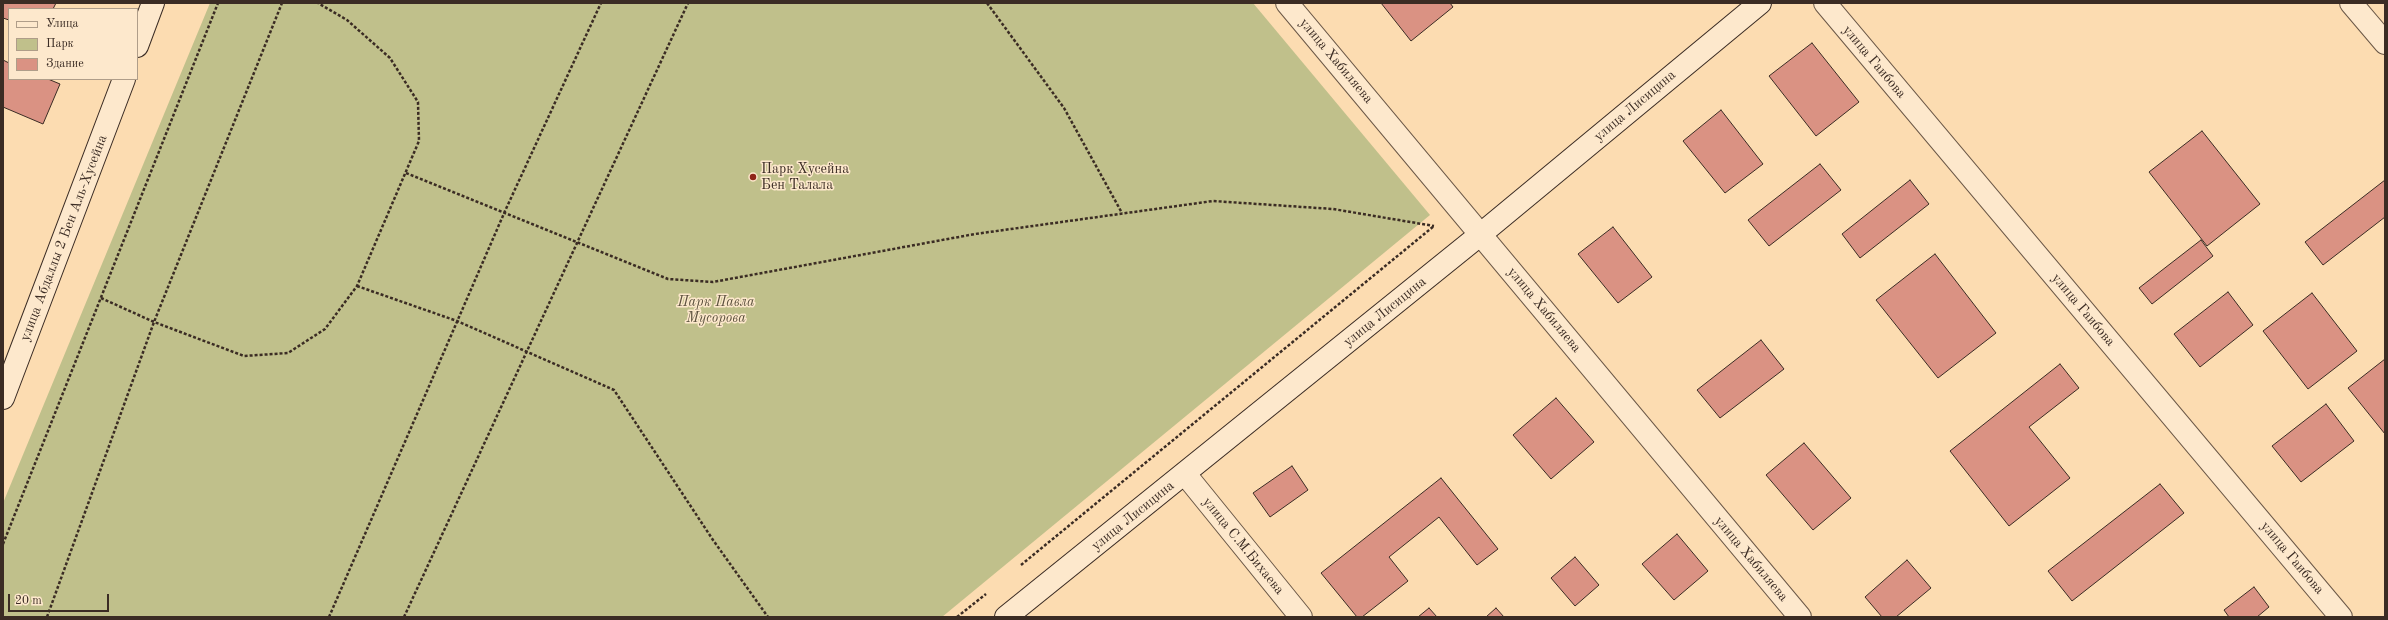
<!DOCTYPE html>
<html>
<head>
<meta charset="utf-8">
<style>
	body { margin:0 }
	#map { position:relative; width:2388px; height:620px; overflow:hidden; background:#fcdcb1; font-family:"Old Standard TT",serif }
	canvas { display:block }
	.frame { position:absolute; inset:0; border:4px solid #3b2c24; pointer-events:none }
	.legend { position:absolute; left:8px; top:8px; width:130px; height:72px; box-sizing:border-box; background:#fde8cc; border:1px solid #af9d89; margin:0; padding:5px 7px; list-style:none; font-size:12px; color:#3b2c24 }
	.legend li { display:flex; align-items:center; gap:8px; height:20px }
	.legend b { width:20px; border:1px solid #af9d89 }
	.scale { position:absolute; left:8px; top:594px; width:101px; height:18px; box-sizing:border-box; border:2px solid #3b2c24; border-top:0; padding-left:5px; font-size:12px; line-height:14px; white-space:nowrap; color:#3b2c24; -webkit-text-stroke:3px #fde8cc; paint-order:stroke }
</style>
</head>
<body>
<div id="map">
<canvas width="2388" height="620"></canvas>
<div class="frame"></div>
<ul class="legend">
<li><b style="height:5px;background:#fde8cc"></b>Улица</li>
<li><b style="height:11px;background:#c0c08b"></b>Парк</li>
<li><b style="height:11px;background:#da9283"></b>Здание</li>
</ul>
<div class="scale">20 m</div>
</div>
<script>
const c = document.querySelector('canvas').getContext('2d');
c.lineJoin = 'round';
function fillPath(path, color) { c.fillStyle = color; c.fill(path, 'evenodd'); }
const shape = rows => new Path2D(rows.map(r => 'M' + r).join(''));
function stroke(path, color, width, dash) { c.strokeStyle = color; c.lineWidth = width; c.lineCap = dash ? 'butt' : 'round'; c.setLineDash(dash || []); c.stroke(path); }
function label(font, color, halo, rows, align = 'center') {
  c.font = font + ' "Old Standard TT",serif'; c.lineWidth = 3; c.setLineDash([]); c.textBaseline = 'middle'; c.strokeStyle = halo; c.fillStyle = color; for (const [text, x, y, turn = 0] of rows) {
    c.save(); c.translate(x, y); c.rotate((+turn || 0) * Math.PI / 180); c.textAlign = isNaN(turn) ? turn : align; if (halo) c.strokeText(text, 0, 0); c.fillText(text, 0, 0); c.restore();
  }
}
fillPath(shape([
	[210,3,1253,3,1430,215,942,617,3,617,3,503]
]), '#c0c08b');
const building = shape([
	[3,3,56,3,53,9,9,9,9,20,3,18,3,3],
	[1381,3,1450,3,1453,7,1411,41,1381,3],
	[1812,43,1859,102,1816,136,1769,76,1812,43],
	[3,60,9,63,9,79,48,79,60,84,43,124,3,107,3,60],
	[1721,110,1763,164,1725,193,1683,141,1721,110],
	[2202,131,2260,204,2207,246,2149,172,2202,131],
	[1820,164,1841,190,1769,246,1748,220,1820,164],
	[1910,180,1929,204,1860,258,1842,234,1910,180],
	[2385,180,2385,217,2323,265,2305,242,2385,180],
	[1613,227,1652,277,1618,303,1578,254,1613,227],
	[2201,240,2213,256,2152,304,2139,288,2201,240],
	[1935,254,1996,333,1938,378,1876,300,1935,254],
	[2228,292,2253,325,2200,367,2174,334,2228,292],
	[2312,293,2357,351,2308,389,2263,331,2312,293],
	[1761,340,1784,369,1720,418,1697,390,1761,340],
	[2385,359,2385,434,2348,388,2385,359],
	[2060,364,2079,388,2029,427,2070,478,2009,526,1950,451,2060,364],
	[1556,398,1594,442,1551,479,1513,435,1556,398],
	[2326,404,2354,441,2301,482,2272,446,2326,404],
	[1804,443,1851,498,1813,530,1766,475,1804,443],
	[1292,466,1308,490,1270,517,1253,493,1292,466],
	[1441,478,1498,549,1477,565,1439,517,1389,557,1408,581,1362,617,1357,617,1321,573,1441,478],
	[2160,484,2184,513,2072,601,2048,571,2160,484],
	[1677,534,1708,571,1674,600,1642,564,1677,534],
	[1575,557,1599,585,1575,606,1551,578,1575,557],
	[1907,560,1931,588,1896,617,1882,617,1865,597,1907,560],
	[2254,587,2269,607,2257,617,2229,617,2224,610,2254,587],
	[1429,608,1437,617,1418,617,1429,608],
	[1496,608,1504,617,1486,617,1496,608]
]);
fillPath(building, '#da9283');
stroke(building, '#3b2c24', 1);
const street = shape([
	[1287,3,1800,617],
	[1825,3,2341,617],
	[2351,3,2385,43],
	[1185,474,1301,617]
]);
const secondary = shape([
	[137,46,153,3],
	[3,398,124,79],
	[1006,617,1481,234,1760,3]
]);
stroke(street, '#6b5847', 24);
stroke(secondary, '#3b2c24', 24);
stroke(shape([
	[987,3,1064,108,1122,213],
	[406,173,668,279,713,282,975,234,1213,201,1333,209,1434,226],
	[357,286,457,321,614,390,713,540,768,617],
	[101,298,154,322,244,356,288,353,325,329,357,286,419,141,418,102,390,58,347,20,318,3],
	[3,544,218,3],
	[1021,565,1434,226],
	[47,617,154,322,282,3],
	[329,617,505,211,601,3],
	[404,617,688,3],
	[957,617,986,594]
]), '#3b2c24', 2.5, [3, 2]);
stroke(street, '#fde8cc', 22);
stroke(secondary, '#fde8cc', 22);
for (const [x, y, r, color] of [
	[753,177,4,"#8f2418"]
]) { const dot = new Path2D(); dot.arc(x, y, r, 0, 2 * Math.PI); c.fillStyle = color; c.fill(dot); stroke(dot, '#fde8cc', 1.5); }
label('14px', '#3b2c24', '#fde8cc', [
	["улица Хабиляева",1336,61,50],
	["улица Гаибова",1874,62,50],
	["улица Лисицина",1635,106,-40],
	["улица Абдаллы 2 Бен Аль-Хусейна",64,238,-69],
	["улица Хабиляева",1544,310,50],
	["улица Гаибова",2083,310,50],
	["улица Лисицина",1385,312,-39],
	["улица Лисицина",1133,516,-39],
	["улица С.М.Бихаева",1243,546,51],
	["улица Гаибова",2292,558,50],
	["улица Хабиляева",1751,559,50]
]);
label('14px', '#3b2c24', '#fde8cc', [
	["Парк Хусейна",761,169],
	["Бен Талала",761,185]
], 'left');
label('italic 14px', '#5c513e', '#fde8cc', [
	["Парк Павла",716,302],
	["Мусорова",716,318]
]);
</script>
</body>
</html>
